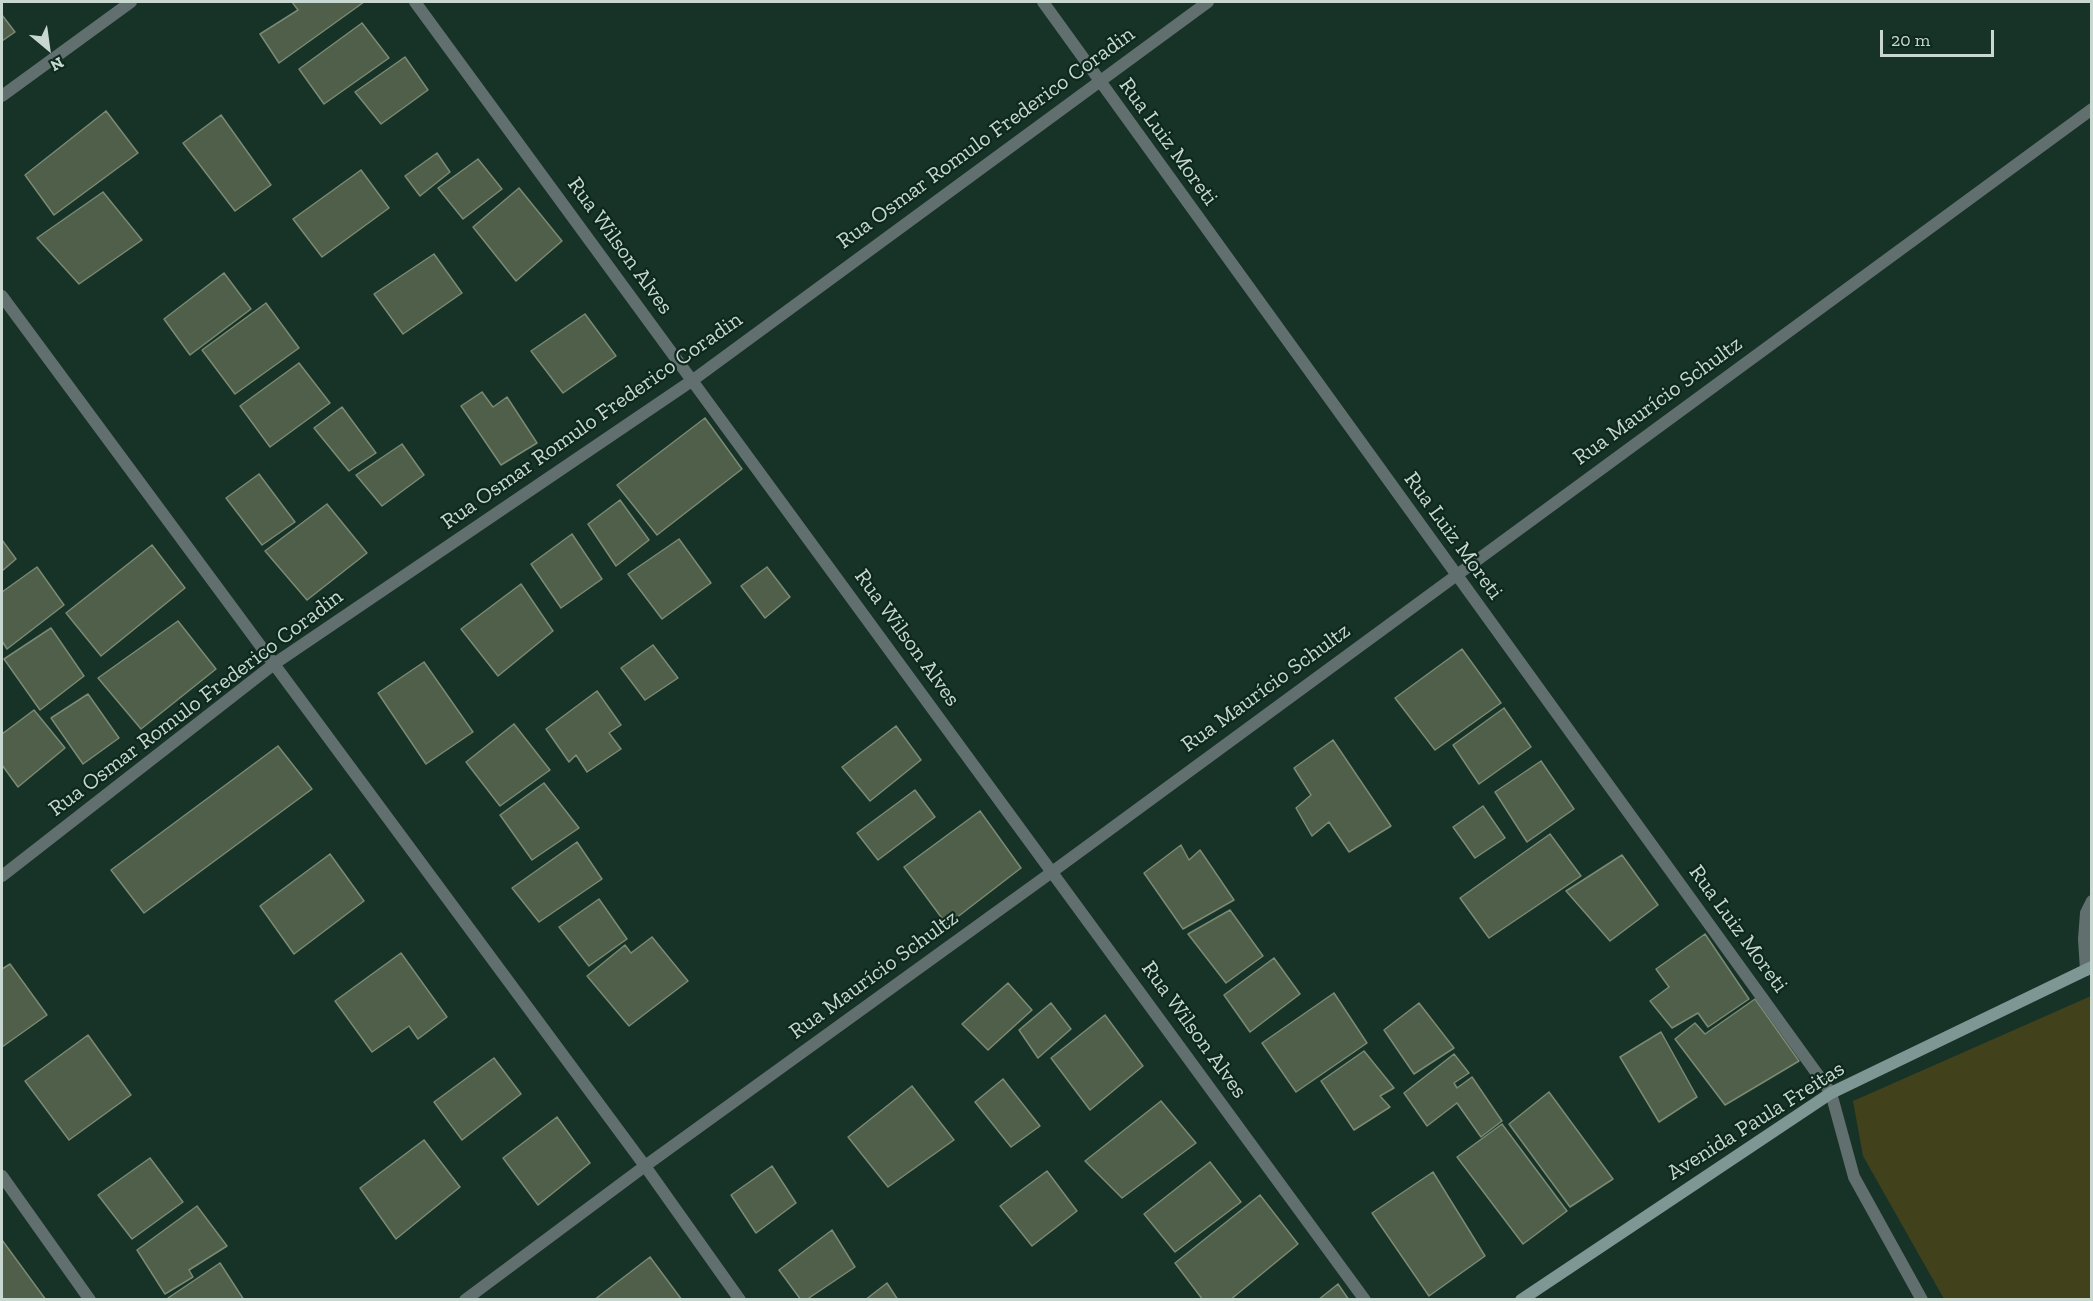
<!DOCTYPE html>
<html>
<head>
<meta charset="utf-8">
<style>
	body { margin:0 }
	#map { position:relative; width:2093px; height:1301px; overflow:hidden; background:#173227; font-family:"Zilla Slab",serif }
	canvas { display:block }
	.frame { position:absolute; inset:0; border:3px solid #c8d8d0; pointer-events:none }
	.north { position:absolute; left:18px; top:18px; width:60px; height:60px; -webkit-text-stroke:4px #0d281d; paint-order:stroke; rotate:151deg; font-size:16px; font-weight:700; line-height:24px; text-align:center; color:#c8d8d0 }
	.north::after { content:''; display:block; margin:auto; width:21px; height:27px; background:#c8d8d0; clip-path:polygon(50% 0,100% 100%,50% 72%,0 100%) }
	.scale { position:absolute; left:1880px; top:30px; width:114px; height:27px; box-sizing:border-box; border:3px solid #c8d8d0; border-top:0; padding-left:8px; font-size:18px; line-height:21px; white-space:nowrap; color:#c8d8d0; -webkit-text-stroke:4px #0d281d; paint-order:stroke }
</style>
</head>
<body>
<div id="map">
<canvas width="2093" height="1301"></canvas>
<div class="frame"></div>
<div class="north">N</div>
<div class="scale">20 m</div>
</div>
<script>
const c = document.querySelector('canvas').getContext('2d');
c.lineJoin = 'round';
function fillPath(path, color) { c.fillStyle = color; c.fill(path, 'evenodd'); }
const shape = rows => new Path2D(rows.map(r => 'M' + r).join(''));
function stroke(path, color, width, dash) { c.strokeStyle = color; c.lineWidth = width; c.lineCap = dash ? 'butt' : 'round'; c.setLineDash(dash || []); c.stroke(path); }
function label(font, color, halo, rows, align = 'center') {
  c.font = font + ' "Zilla Slab",serif'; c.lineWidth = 4.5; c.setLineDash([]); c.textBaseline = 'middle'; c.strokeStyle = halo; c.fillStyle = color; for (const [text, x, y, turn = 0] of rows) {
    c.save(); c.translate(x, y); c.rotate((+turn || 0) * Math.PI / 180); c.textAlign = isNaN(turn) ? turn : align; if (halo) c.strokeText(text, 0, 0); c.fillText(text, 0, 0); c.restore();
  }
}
fillPath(shape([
	[2091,996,2091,1299,1944,1299,1863,1156,1853,1101]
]), '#41411b');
const building = shape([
	[292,2,364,2,279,63,260,34,298,10,292,2],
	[2,15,15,32,2,41,2,15],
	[362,23,389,58,324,104,299,69,362,23],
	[405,57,428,90,381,124,355,92,405,57],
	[106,111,138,153,54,215,25,175,106,111],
	[221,115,271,185,235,211,183,143,221,115],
	[437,153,450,172,420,196,405,176,437,153],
	[478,159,502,189,463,219,438,188,478,159],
	[361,170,389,208,322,257,293,219,361,170],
	[519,188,562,241,516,281,473,227,519,188],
	[103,192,142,240,79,284,37,238,103,192],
	[434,254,462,293,403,334,374,294,434,254],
	[224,273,251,309,190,355,164,319,224,273],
	[266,303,299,348,235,394,202,350,266,303],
	[585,314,616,356,563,393,531,351,585,314],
	[299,363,330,403,270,447,240,406,299,363],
	[482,392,493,407,507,397,537,443,501,465,461,406,482,392],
	[342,407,376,453,349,471,314,428,342,407],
	[705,418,742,469,657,535,617,485,705,418],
	[402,444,424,475,382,506,356,475,402,444],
	[259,474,295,522,262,545,226,498,259,474],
	[620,500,649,540,616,566,588,524,620,500],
	[327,504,367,553,307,600,265,551,327,504],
	[572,534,602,579,561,608,531,564,572,534],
	[679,539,711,583,662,619,628,574,679,539],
	[2,540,16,559,2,571,2,540],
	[152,545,185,588,101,656,66,613,152,545],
	[37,567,64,605,7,649,2,641,2,592,37,567],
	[767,567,790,597,765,618,741,586,767,567],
	[521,584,553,631,498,676,461,629,521,584],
	[178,621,216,669,141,729,98,678,178,621],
	[51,628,84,676,40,710,4,659,51,628],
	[653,645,678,678,645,700,621,668,653,645],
	[1462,649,1501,703,1435,750,1395,698,1462,649],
	[424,662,473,732,426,764,378,693,424,662],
	[597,691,621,725,609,733,621,749,587,772,576,755,569,762,546,729,597,691],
	[88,694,119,738,83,764,51,718,88,694],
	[1504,708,1531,747,1479,784,1453,745,1504,708],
	[34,710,65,748,18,787,2,765,2,734,34,710],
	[514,724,550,770,500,806,466,762,514,724],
	[896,726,921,760,870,801,842,767,896,726],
	[1333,740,1391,826,1349,852,1329,822,1312,836,1296,808,1311,795,1294,768,1333,740],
	[278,746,312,789,144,913,111,870,278,746],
	[1541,761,1574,809,1527,842,1495,792,1541,761],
	[544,783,579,828,532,860,500,815,544,783],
	[915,790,935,817,878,860,857,833,915,790],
	[1483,806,1505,838,1475,858,1453,827,1483,806],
	[980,811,1021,868,947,925,904,867,980,811],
	[1550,834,1581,876,1489,938,1460,898,1550,834],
	[577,842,602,879,539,922,512,888,577,842],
	[1181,845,1189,860,1200,850,1234,900,1183,929,1144,873,1181,845],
	[330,854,364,901,294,954,260,906,330,854],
	[1622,855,1658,905,1610,941,1566,891,1622,855],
	[599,899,627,939,589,966,559,927,599,899],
	[1230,910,1263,956,1226,983,1188,934,1230,910],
	[1705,934,1749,999,1708,1027,1698,1013,1672,1028,1650,1001,1669,987,1656,969,1705,934],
	[652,937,688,981,629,1026,587,976,625,945,631,953,652,937],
	[401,953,447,1017,418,1039,409,1026,372,1052,335,1001,401,953],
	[1274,958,1300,994,1250,1032,1224,995,1274,958],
	[10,964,47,1015,2,1047,2,969,10,964],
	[1008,983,1032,1010,988,1050,962,1024,1008,983],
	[1334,993,1367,1043,1296,1092,1262,1043,1334,993],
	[1755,999,1799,1061,1725,1105,1675,1039,1695,1023,1705,1034,1755,999],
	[1051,1003,1071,1029,1038,1058,1019,1030,1051,1003],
	[1419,1003,1454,1048,1414,1074,1384,1030,1419,1003],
	[1105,1015,1143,1066,1090,1110,1051,1058,1105,1015],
	[1661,1032,1697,1097,1659,1122,1620,1057,1661,1032],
	[88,1035,131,1095,69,1140,25,1081,88,1035],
	[1364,1051,1394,1088,1380,1096,1390,1107,1354,1130,1321,1081,1364,1051],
	[1454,1054,1469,1073,1454,1083,1457,1088,1472,1077,1502,1121,1481,1137,1457,1103,1427,1126,1404,1093,1454,1054],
	[494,1058,521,1094,462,1140,434,1102,494,1058],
	[1003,1079,1040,1126,1011,1147,975,1102,1003,1079],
	[912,1086,954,1140,888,1187,848,1137,912,1086],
	[1549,1092,1613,1179,1570,1207,1509,1124,1549,1092],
	[1161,1101,1196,1143,1122,1198,1085,1161,1161,1101],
	[557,1117,590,1163,538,1205,503,1158,557,1117],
	[1502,1124,1567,1211,1523,1244,1457,1157,1502,1124],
	[424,1140,460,1187,396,1239,360,1188,424,1140],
	[150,1158,183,1202,132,1239,98,1195,150,1158],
	[1210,1162,1241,1202,1175,1252,1144,1214,1210,1162],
	[772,1166,796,1203,756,1233,731,1195,772,1166],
	[1047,1171,1077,1211,1032,1246,1000,1206,1047,1171],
	[1433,1172,1485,1256,1429,1296,1372,1213,1433,1172],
	[1260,1195,1298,1244,1230,1300,1203,1300,1175,1263,1260,1195],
	[197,1206,227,1246,189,1270,193,1277,165,1294,137,1250,197,1206],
	[832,1230,855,1267,806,1300,801,1300,779,1270,832,1230],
	[2,1240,46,1300,2,1300,2,1240],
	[650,1257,682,1300,594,1300,650,1257],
	[220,1263,244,1300,169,1300,168,1298,220,1263],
	[887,1283,898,1300,865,1300,887,1283],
	[1338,1284,1349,1300,1318,1300,1338,1284]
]);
fillPath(building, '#4f5f49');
stroke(building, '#7a8a73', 1.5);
stroke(shape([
	[415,2,1365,1300],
	[1043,2,1831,1093,1854,1177,1922,1300],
	[2,96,131,2],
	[2,296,645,1166,740,1300],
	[2,876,274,664,693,380,1208,2],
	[2086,970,2084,939,2086,913,2092,901],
	[2,1176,90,1300],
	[465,1300,645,1166,1052,872,2092,109]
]), '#61706f', 12);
stroke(shape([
	[1521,1300,1831,1093,2092,967]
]), '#7e9694', 12);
label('22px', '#c8d8d0', '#0d281d', [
	["Rua Osmar Romulo Frederico Coradin",986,138,-36],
	["Rua Luiz Moreti",1168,142,54],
	["Rua Wilson Alves",620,246,54],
	["Rua Maurício Schultz",1658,401,-36],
	["Rua Osmar Romulo Frederico Coradin",592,421,-35],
	["Rua Luiz Moreti",1453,536,54],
	["Rua Wilson Alves",907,638,54],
	["Rua Maurício Schultz",1266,688,-36],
	["Rua Osmar Romulo Frederico Coradin",196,703,-37],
	["Rua Luiz Moreti",1738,929,54],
	["Rua Maurício Schultz",874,975,-36],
	["Rua Wilson Alves",1194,1030,54],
	["Avenida Paula Freitas",1756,1121,-32]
]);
</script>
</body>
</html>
